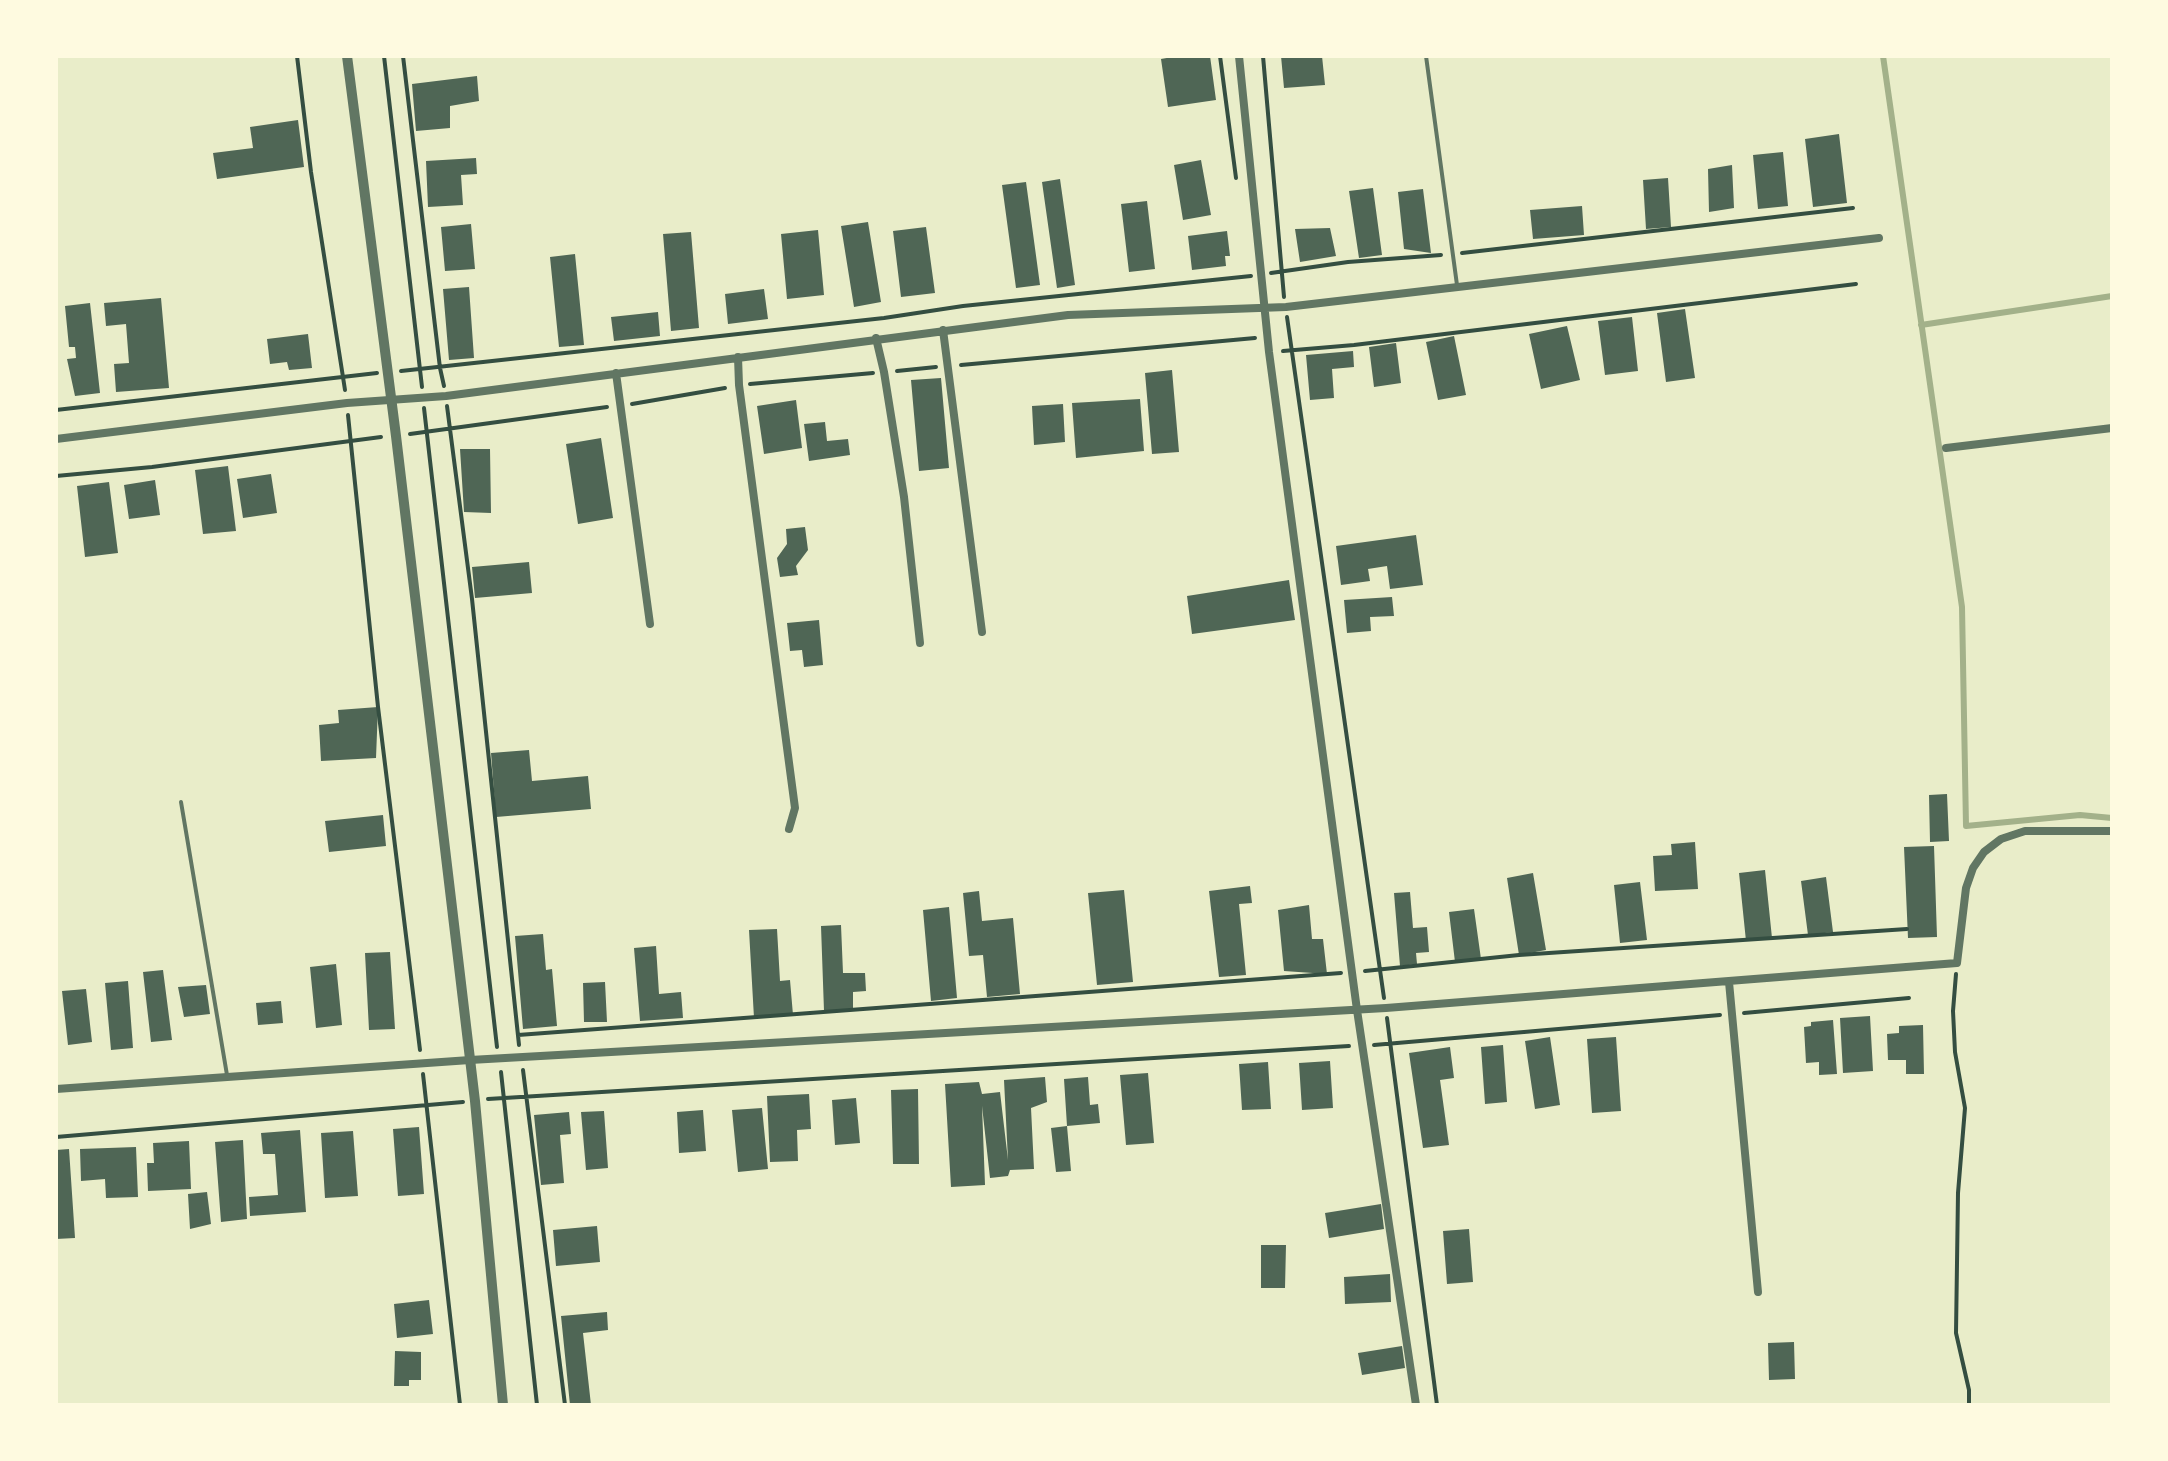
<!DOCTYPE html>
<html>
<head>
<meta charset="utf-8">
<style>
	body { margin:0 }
	#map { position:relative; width:2168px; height:1461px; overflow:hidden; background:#e9edc9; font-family:"Source Serif 4",serif }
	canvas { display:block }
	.frame { position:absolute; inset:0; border:58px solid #fefae0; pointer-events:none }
</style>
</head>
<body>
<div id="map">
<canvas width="2168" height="1461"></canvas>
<div class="frame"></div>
</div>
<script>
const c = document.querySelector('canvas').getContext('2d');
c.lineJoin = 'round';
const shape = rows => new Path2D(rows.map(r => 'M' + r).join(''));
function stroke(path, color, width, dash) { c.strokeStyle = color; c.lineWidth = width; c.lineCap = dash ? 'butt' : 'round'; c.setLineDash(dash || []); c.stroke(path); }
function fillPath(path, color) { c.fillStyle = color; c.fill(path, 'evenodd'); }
stroke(shape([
	[1883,56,1962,607,1966,826,2080,815,2112,818],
	[1921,325,2112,296]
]), '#a3b18a', 6);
fillPath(shape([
	[1178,56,1210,56,1216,100,1168,107,1161,59],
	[1281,56,1322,56,1325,85,1284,88],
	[477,76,479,101,450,106,450,128,416,131,412,84],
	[298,120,304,167,217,179,213,153,253,148,250,127],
	[1839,134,1847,203,1813,207,1805,139],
	[1783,152,1788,206,1758,209,1753,155],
	[476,158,477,174,461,175,463,205,428,207,426,161],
	[1201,160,1211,215,1183,220,1174,165],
	[1732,165,1734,208,1709,212,1708,169],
	[1668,178,1671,227,1646,229,1643,180],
	[1060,179,1075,285,1057,288,1042,182],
	[1026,182,1040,285,1016,288,1002,185],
	[1373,188,1382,255,1359,258,1349,191],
	[1423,189,1431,253,1404,249,1398,192],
	[1147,201,1155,269,1129,272,1121,204],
	[1582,206,1584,235,1533,239,1530,210],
	[868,222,881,302,854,307,841,226],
	[471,224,475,269,445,271,441,227],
	[926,227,935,293,901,297,893,231],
	[1330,228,1336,256,1300,262,1295,229],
	[818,230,824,295,787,299,781,234],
	[1227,231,1230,256,1225,256,1226,266,1192,270,1188,236],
	[691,232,699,328,671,331,663,234],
	[575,254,584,345,559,347,550,257],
	[469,287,474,358,449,360,443,289],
	[764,289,768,319,728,324,725,294],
	[161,298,169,388,116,392,114,364,129,363,126,324,106,326,104,303],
	[90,303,100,393,75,396,67,359,76,358,75,347,69,347,65,306],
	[1685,309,1695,378,1666,382,1657,313],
	[658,312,660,336,614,341,611,317],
	[1632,317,1638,371,1605,375,1598,321],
	[1567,326,1580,380,1541,389,1529,334],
	[308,334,312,368,289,370,287,362,270,364,267,339],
	[1454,336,1466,395,1438,400,1426,342],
	[1396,343,1401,383,1374,387,1369,347],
	[1353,351,1354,367,1332,369,1334,398,1310,400,1306,355],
	[1172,370,1179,452,1152,454,1145,373],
	[941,378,949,468,919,471,911,380],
	[1140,399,1144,451,1076,458,1072,403],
	[796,400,802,448,764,454,757,406],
	[1063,404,1065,442,1034,445,1032,406],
	[825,422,827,441,848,439,850,455,809,461,804,424],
	[601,438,613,518,578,524,566,444],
	[460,449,490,449,491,513,464,512],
	[228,466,236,531,203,534,195,470],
	[271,474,277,513,243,518,237,479],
	[155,480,160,515,129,519,124,485],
	[109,482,118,553,85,557,77,486],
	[805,527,808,550,796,566,798,575,780,577,777,558,787,544,786,529],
	[1416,535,1423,585,1390,589,1387,566,1368,569,1370,581,1341,585,1336,546],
	[529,562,532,593,475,598,472,567],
	[1289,580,1295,620,1192,634,1187,596],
	[1392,597,1394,616,1370,617,1371,631,1347,633,1344,600],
	[819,620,823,665,804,667,802,650,790,651,787,623],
	[378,707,376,758,321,761,319,725,339,723,338,710],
	[529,750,532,781,588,776,591,809,496,817,491,753],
	[1947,794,1949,841,1930,842,1929,795],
	[383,815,386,846,329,852,325,821],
	[1695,842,1698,889,1655,891,1653,856,1672,855,1671,844],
	[1934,846,1937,937,1908,938,1904,847],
	[1765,870,1772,938,1746,941,1739,873],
	[1533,873,1546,950,1519,955,1507,878],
	[1826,877,1833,932,1808,935,1801,881],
	[1640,882,1647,940,1620,943,1614,885],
	[1250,886,1252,903,1239,904,1246,975,1219,977,1209,891],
	[1124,890,1133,982,1097,985,1088,893],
	[979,891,982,921,1013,918,1020,994,987,997,983,955,969,956,963,893],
	[1410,892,1413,928,1427,927,1429,952,1416,953,1417,964,1400,966,1394,893],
	[1309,905,1312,939,1323,939,1327,974,1284,971,1278,910],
	[949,907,957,998,931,1001,923,910],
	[1474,909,1481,959,1455,962,1449,912],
	[841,925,843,973,865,973,866,991,853,992,853,1010,824,1011,821,926],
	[777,929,780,981,790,980,793,1015,754,1018,749,930],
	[543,934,546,970,552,969,557,1026,523,1029,515,936],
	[656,946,659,994,681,992,683,1018,640,1021,634,948],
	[390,952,395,1029,369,1030,365,953],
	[336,964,342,1025,316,1028,310,967],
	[163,970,172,1040,151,1042,143,972],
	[128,981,133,1048,111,1050,105,983],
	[605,982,607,1022,584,1022,583,983],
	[206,985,210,1014,184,1017,178,987],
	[86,989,92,1042,68,1045,62,991],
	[281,1001,283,1023,258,1025,256,1003],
	[1870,1016,1873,1071,1843,1073,1840,1018],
	[1833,1020,1837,1074,1819,1075,1819,1062,1806,1063,1804,1027,1811,1026,1811,1022],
	[1923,1025,1924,1074,1906,1074,1906,1060,1888,1060,1887,1034,1899,1033,1899,1026],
	[1550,1037,1560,1105,1535,1109,1525,1041],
	[1616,1037,1621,1111,1592,1113,1587,1039],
	[1503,1045,1507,1102,1485,1104,1481,1047],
	[1450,1047,1454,1078,1440,1080,1449,1145,1423,1148,1409,1053],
	[1330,1061,1333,1108,1302,1110,1299,1063],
	[1268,1062,1271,1109,1242,1110,1239,1064],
	[1148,1073,1154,1143,1126,1145,1120,1075],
	[1045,1077,1047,1102,1031,1108,1034,1169,1010,1170,1008,1176,990,1178,982,1106,985,1185,951,1187,945,1084,979,1082,982,1094,1000,1092,1008,1160,1004,1080],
	[1088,1077,1090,1105,1098,1104,1100,1123,1067,1126,1064,1079],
	[918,1089,919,1164,893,1164,891,1090],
	[809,1094,811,1129,797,1130,798,1161,770,1162,767,1096],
	[856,1098,860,1143,835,1145,832,1100],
	[762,1108,768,1169,738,1172,732,1110],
	[703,1110,706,1151,679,1153,677,1112],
	[604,1111,608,1168,586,1170,581,1112],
	[569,1112,571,1134,560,1135,564,1183,541,1185,534,1115],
	[1067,1126,1071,1171,1056,1172,1051,1128],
	[419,1127,424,1194,398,1196,393,1129],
	[300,1130,306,1212,250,1216,249,1197,278,1195,275,1154,263,1154,261,1133],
	[353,1131,358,1196,325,1198,321,1133],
	[243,1140,247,1219,221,1222,215,1142],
	[189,1141,191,1189,148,1191,147,1163,154,1163,153,1143],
	[136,1147,138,1197,106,1198,105,1179,81,1181,80,1149],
	[69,1149,75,1238,56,1239,56,1150],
	[207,1192,211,1224,190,1229,188,1194],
	[1381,1204,1384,1229,1329,1238,1325,1213],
	[597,1226,600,1262,556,1266,553,1230],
	[1469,1229,1473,1282,1447,1284,1443,1231],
	[1261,1245,1286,1245,1285,1288,1261,1288],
	[1390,1274,1391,1302,1345,1304,1344,1277],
	[429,1300,433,1334,397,1338,394,1304],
	[607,1312,608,1330,583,1333,591,1405,570,1405,561,1316],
	[1794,1342,1795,1379,1769,1380,1768,1343],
	[1402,1346,1405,1368,1362,1375,1358,1353],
	[395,1351,421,1352,421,1380,409,1380,409,1386,394,1386]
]), '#4f6655');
stroke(shape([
	[297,56,311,172,345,390],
	[384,56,422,387],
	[403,56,440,368,444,386],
	[1220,56,1236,178],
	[1263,56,1284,297],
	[1462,253,1853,208],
	[1271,273,1348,262,1441,255],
	[1287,317,1384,998],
	[1283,351,1354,345,1856,284],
	[961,365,1255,338],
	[401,371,884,318,963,306,1251,276],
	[897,371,936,367],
	[750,384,873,373],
	[632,404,725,388],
	[447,406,472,599,519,1045],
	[424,408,497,1047],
	[56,410,377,373],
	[348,415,378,707,420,1050],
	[410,434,607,407],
	[56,476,152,467,381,437],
	[1365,971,1519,955,1907,929],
	[1956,974,1953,1011,1955,1052,1965,1108,1958,1193,1956,1333,1969,1390,1969,1405],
	[1744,1013,1909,998],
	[1387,1018,1437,1405],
	[518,1035,1341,973],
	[1374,1045,1720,1015],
	[523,1070,565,1405],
	[501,1072,537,1405],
	[423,1074,460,1405],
	[488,1099,1349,1046],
	[56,1137,463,1102]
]), '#344e41', 4);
stroke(shape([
	[1426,56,1457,285],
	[181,802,227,1075]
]), '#617663', 4);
stroke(shape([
	[1239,56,1269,352,1357,1010,1416,1405],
	[943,330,982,632],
	[876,338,884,372,904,497,920,643],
	[738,357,739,385,795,808,789,829],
	[616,373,650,624],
	[56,439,347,403,446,396,1068,315,1286,307,1879,238],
	[1946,448,2112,428],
	[1729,982,1758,1292],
	[56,1089,470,1060,1386,1008,1957,963,1966,888,1973,868,1984,852,2001,839,2025,831,2112,831]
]), '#617663', 8);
stroke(shape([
	[347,56,396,436,475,1101,503,1405]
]), '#617663', 10);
</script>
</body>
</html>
